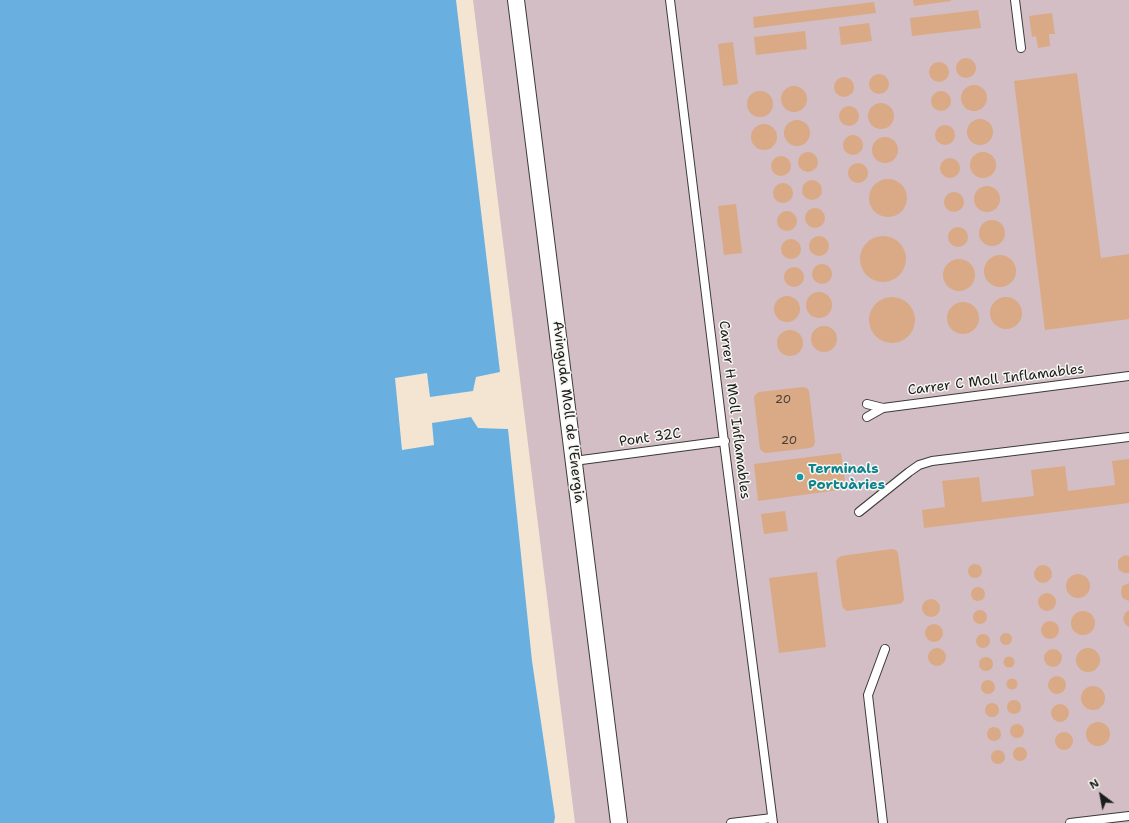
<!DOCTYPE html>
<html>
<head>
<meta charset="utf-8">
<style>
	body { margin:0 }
	#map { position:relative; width:1129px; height:823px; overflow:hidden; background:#f4e5d2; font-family:"Shantell Sans",sans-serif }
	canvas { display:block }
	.north { position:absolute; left:1081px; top:775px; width:40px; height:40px; -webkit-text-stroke:3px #f6f6f2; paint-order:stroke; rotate:328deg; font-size:11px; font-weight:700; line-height:16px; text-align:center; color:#1c1c1c }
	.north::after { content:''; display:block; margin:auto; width:14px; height:18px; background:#1c1c1c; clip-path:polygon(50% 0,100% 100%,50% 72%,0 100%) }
</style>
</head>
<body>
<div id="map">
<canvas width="1129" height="823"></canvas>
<div class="north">N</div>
</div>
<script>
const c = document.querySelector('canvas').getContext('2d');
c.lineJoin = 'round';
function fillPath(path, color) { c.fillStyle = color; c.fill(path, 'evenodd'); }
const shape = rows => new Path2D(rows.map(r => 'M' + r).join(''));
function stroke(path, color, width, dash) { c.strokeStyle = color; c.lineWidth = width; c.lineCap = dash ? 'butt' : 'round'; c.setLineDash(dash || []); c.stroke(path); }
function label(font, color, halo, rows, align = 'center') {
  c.font = font + ' "Shantell Sans",sans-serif'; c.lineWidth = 3; c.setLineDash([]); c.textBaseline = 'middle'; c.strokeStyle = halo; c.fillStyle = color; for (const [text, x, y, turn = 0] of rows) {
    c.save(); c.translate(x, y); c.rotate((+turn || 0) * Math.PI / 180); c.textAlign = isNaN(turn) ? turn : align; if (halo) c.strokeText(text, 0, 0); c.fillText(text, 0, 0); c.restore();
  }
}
fillPath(shape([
	[473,0,1129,0,1129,823,575,823]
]), '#d2bec4');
fillPath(shape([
	[0,0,456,0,500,372,476,377,473,391,430,397,427,373,395,378,402,450,434,445,432,423,471,417,478,428,508,429,532,661,555,817,554,823,0,823]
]), '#69b0e0');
fillPath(shape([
	[913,0,951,0,951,1,914,6],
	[874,2,876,13,754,28,753,17],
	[978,10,981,28,912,36,910,18],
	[1052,13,1055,34,1049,34,1050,46,1038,48,1036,36,1032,37,1029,16],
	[869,23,872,41,841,45,839,27],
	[805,31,807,49,756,55,754,37],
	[733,42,738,84,723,86,718,44],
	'956 68a10 10 0 1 1 20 0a10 10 0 1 1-20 0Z',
	'929 72a10 10 0 1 1 20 0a10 10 0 1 1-20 0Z',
	[1077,73,1101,258,1129,254,1129,319,1045,330,1014,81],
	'869 84a10 10 0 1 1 20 0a10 10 0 1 1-20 0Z',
	'834 87a10 10 0 1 1 20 0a10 10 0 1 1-20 0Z',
	'961 98a13 13 0 1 1 26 0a13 13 0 1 1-26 0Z',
	'781 99a13 13 0 1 1 26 0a13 13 0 1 1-26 0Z',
	'747 104a13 13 0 1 1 26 0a13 13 0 1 1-26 0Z',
	'931 101a10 10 0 1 1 20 0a10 10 0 1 1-20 0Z',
	'868 116a13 13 0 1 1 26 0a13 13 0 1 1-26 0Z',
	'839 116a10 10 0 1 1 20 0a10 10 0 1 1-20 0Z',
	'967 132a13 13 0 1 1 26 0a13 13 0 1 1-26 0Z',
	'784 133a13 13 0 1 1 26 0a13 13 0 1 1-26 0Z',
	'751 137a13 13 0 1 1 26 0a13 13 0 1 1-26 0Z',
	'935 135a10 10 0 1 1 20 0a10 10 0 1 1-20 0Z',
	'843 145a10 10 0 1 1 20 0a10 10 0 1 1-20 0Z',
	'872 150a13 13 0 1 1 26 0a13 13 0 1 1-26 0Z',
	'970 165a13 13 0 1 1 26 0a13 13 0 1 1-26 0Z',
	'798 162a10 10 0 1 1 20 0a10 10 0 1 1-20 0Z',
	'771 166a10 10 0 1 1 20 0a10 10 0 1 1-20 0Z',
	'940 168a10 10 0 1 1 20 0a10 10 0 1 1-20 0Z',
	'848 173a10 10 0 1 1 20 0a10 10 0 1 1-20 0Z',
	'869 198a19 19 0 1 1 38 0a19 19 0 1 1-38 0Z',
	'802 190a10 10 0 1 1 20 0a10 10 0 1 1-20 0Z',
	'773 193a10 10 0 1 1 20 0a10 10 0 1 1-20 0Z',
	'974 199a13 13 0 1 1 26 0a13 13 0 1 1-26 0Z',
	'944 202a10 10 0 1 1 20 0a10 10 0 1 1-20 0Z',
	[736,204,742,253,724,255,718,206],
	'805 218a10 10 0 1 1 20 0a10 10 0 1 1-20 0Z',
	'777 221a10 10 0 1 1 20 0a10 10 0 1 1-20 0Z',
	'979 233a13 13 0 1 1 26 0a13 13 0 1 1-26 0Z',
	'948 237a10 10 0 1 1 20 0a10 10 0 1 1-20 0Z',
	'860 259a23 23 0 1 1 46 0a23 23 0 1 1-46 0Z',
	'809 246a10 10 0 1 1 20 0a10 10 0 1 1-20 0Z',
	'781 249a10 10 0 1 1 20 0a10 10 0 1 1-20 0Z',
	'984 271a16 16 0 1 1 32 0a16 16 0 1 1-32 0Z',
	'943 275a16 16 0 1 1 32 0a16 16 0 1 1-32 0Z',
	'812 274a10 10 0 1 1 20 0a10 10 0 1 1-20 0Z',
	'784 277a10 10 0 1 1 20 0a10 10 0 1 1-20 0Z',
	'806 305a13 13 0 1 1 26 0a13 13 0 1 1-26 0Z',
	'774 309a13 13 0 1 1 26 0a13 13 0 1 1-26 0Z',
	'869 320a23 23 0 1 1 46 0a23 23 0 1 1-46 0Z',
	'990 313a16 16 0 1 1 32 0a16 16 0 1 1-32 0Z',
	'947 318a16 16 0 1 1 32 0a16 16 0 1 1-32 0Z',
	'811 339a13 13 0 1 1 26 0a13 13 0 1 1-26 0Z',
	'777 343a13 13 0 1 1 26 0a13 13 0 1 1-26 0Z',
	[803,387,807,388,809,391,815,441,814,446,810,448,766,453,763,452,760,449,754,397,756,394,759,392],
	[841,453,846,489,758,501,754,464],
	[1129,459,1129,503,924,528,922,510,945,507,942,481,979,477,982,502,1034,496,1031,470,1065,466,1068,491,1115,485,1112,461],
	[785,511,788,531,764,534,761,514],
	[892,549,896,550,898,553,904,599,903,602,899,604,847,611,844,609,842,606,836,561,838,558,841,556],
	[1125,555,1129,556,1129,573,1124,573,1119,570,1118,567,1118,561,1120,558],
	'968 571a7 7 0 1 1 14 0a7 7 0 1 1-14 0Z',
	'1034 574a9 9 0 1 1 18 0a9 9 0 1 1-18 0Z',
	[817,572,826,647,779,653,769,578],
	'1066 586a12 12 0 1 1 24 0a12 12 0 1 1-24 0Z',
	[1129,583,1129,601,1124,599,1122,597,1121,592,1122,586],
	'971 594a7 7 0 1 1 14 0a7 7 0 1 1-14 0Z',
	'1038 602a9 9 0 1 1 18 0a9 9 0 1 1-18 0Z',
	'922 608a9 9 0 1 1 18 0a9 9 0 1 1-18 0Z',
	'973 617a7 7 0 1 1 14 0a7 7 0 1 1-14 0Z',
	[1129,610,1129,627,1125,624,1123,619,1125,613],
	'1071 623a12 12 0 1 1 24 0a12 12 0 1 1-24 0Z',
	'1041 630a9 9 0 1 1 18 0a9 9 0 1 1-18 0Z',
	'925 633a9 9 0 1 1 18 0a9 9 0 1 1-18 0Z',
	'1000 639a6 6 0 1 1 12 0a6 6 0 1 1-12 0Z',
	'976 641a7 7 0 1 1 14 0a7 7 0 1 1-14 0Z',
	'1076 660a12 12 0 1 1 24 0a12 12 0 1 1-24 0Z',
	'928 657a9 9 0 1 1 18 0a9 9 0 1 1-18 0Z',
	'1044 658a9 9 0 1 1 18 0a9 9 0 1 1-18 0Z',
	'1003.5 662a5.5 5.5 0 1 1 11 0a5.5 5.5 0 1 1-11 0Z',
	'979 664a7 7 0 1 1 14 0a7 7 0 1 1-14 0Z',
	'1048 685a9 9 0 1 1 18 0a9 9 0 1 1-18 0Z',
	'1006.5 684a5.5 5.5 0 1 1 11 0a5.5 5.5 0 1 1-11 0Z',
	'981 687a7 7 0 1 1 14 0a7 7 0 1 1-14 0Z',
	'1081 698a12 12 0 1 1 24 0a12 12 0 1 1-24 0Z',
	'1007 707a7 7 0 1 1 14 0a7 7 0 1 1-14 0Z',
	'985 710a7 7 0 1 1 14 0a7 7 0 1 1-14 0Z',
	'1051 713a9 9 0 1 1 18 0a9 9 0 1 1-18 0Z',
	'1086 734a12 12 0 1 1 24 0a12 12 0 1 1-24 0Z',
	'1010 731a7 7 0 1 1 14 0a7 7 0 1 1-14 0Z',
	'987 734a7 7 0 1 1 14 0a7 7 0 1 1-14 0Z',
	'1055 741a9 9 0 1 1 18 0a9 9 0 1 1-18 0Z',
	'1013 754a7 7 0 1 1 14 0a7 7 0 1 1-14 0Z',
	'991 757a7 7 0 1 1 14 0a7 7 0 1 1-14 0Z'
]), '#d9aa85');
const lane = shape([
	[670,0,725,450,773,823],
	[1015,0,1021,48],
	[867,404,883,408],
	[867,417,883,408,1129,376],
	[574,461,725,441],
	[859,512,909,472,919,465,932,461,1129,437],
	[731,823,772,818],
	[883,823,868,695,885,649],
	[1070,823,1129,816]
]);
const street = shape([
	[516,0,619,823]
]);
stroke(lane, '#3c3a37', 10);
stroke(street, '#3c3a37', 18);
stroke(lane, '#fff', 8);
stroke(street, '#fff', 16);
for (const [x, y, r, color] of [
	[800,477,4,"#0f9aa8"]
]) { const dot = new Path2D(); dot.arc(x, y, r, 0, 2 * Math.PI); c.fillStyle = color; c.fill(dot); stroke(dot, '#f6f6f2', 1.5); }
label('12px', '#4b4036', null, [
	["20",783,400],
	["20",789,441]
]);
label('14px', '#1c1c1c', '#f6f6f2', [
	["Carrer C Moll Inflamables",996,380,-7],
	["Carrer H Moll Inflamables",734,410,83],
	["Avinguda Moll de l'Energia",568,412,83],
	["Pont 32C",650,438,-8]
]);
label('bold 14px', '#0d838f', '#f6f6f2', [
	["Terminals",808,469],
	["Portuàries",808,485]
], 'left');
</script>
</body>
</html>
